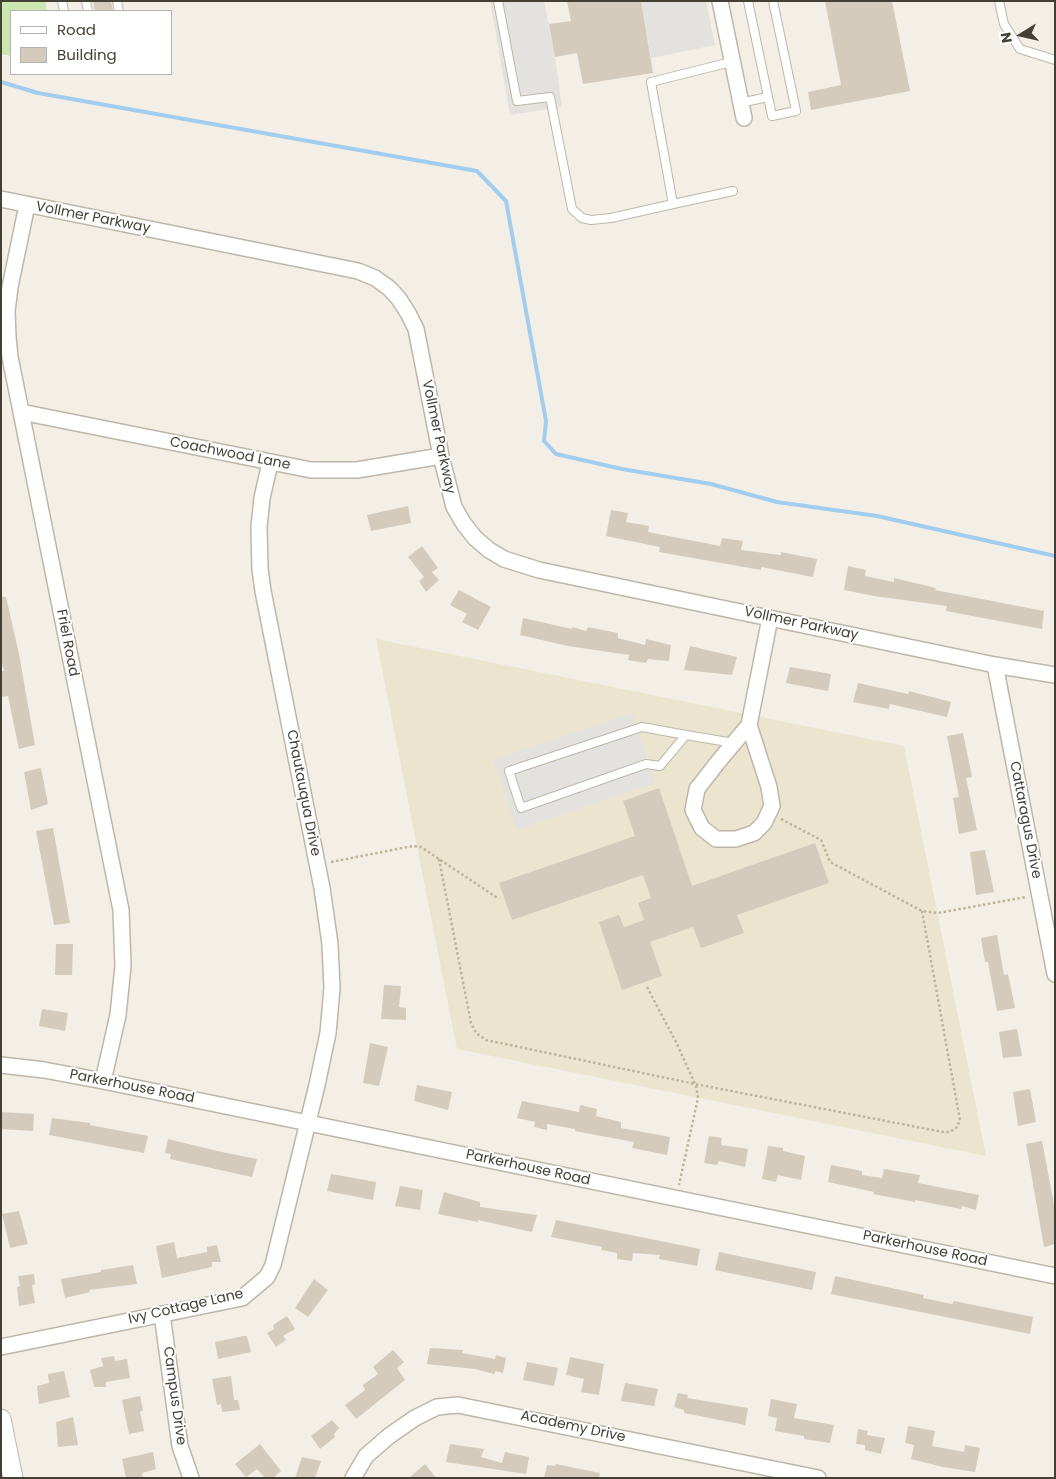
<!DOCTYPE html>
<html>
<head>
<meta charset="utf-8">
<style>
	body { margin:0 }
	#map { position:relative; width:1056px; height:1479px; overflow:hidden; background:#f3efe6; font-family:Poppins,sans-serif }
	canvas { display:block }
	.frame { position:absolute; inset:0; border:2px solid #454036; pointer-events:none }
	.legend { position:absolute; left:10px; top:10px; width:162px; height:65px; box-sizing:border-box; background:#fff; border:1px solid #b5b3af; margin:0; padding:6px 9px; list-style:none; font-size:15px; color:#454036 }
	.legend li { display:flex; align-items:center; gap:10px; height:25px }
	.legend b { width:25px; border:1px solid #b5b3af }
	.north { position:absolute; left:996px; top:10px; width:50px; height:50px; -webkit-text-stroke:4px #fff; paint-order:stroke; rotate:260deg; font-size:14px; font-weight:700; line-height:20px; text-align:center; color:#454036 }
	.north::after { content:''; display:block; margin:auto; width:18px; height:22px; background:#454036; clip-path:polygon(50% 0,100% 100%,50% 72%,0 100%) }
</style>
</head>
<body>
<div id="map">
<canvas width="1056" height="1479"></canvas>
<div class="frame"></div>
<ul class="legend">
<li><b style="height:6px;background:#fff"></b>Road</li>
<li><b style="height:14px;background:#d4cbbc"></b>Building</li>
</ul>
<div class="north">N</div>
</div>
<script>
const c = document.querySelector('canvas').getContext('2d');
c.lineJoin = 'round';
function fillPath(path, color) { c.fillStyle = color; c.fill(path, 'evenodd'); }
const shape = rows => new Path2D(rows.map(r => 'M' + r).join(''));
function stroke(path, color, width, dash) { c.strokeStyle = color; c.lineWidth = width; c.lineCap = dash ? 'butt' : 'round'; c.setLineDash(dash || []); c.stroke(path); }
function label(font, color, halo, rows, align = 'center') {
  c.font = font + ' Poppins,sans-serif'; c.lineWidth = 4; c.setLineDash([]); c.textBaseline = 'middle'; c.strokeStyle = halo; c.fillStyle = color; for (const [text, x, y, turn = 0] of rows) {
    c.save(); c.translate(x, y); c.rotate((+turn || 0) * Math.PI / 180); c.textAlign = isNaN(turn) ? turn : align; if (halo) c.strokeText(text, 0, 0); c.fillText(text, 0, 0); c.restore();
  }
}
fillPath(shape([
	[376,639,904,746,986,1156,457,1049]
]), '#ebe5d0');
fillPath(shape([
	[1,1,45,1,47,11,11,11,11,56,1,54]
]), '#cce6b0');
fillPath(shape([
	[490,1,544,1,555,57,562,107,510,115],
	[641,1,706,1,715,45,651,58],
	[632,713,655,783,517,830,493,760]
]), '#e4e2de');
stroke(shape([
	[1,82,38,93,477,171,506,201,546,421,544,441,556,454,622,469,711,484,777,502,877,516,1055,556]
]), '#a3cdee', 4);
fillPath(shape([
	[93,1,111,1,113,11,95,11],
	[567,1,641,1,653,73,583,84,577,53,555,57,549,24,571,21],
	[825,1,892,1,910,91,811,110,808,92,841,85],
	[408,506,411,523,371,531,367,515],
	[611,510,628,513,626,522,649,526,648,532,720,546,722,538,743,541,741,550,781,555,781,552,817,559,813,577,761,567,761,570,659,552,660,547,606,536],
	[422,546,438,568,432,572,439,580,426,592,419,581,424,577,408,557],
	[848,566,866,570,865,576,894,582,894,578,936,588,935,590,1044,611,1042,629,946,611,947,606,874,596,844,590],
	[459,590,491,607,478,630,462,622,467,614,450,605],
	[1,597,6,597,19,654,35,745,19,749,8,696,1,697,1,671,4,671,1,659],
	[523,618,572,629,572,627,586,631,588,627,618,633,618,638,645,645,646,639,671,645,669,661,648,659,646,663,628,660,629,655,568,646,520,635],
	[690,646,737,657,732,675,684,670],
	[790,667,831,674,828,691,786,683],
	[858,683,908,694,909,691,951,702,947,717,890,704,889,709,853,702],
	[963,733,972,777,966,778,977,830,959,834,953,798,959,797,947,736],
	[41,768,48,804,31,810,24,772],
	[659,788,692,886,815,843,829,883,737,915,744,933,701,948,693,927,650,942,662,976,622,990,599,922,619,915,624,927,644,920,638,903,651,898,643,875,512,920,499,883,635,836,623,801],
	[53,828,70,923,54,925,36,831],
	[985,850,994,892,976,895,970,852],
	[997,935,1004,975,1008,974,1015,1008,997,1011,988,962,985,962,981,938],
	[56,944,73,944,72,975,55,975],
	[384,985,401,986,399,1007,406,1008,406,1020,381,1019],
	[42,1009,68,1013,65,1031,39,1026],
	[1017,1029,1022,1056,1003,1058,999,1032],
	[370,1043,388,1047,379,1086,363,1083],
	[417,1085,452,1092,448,1110,414,1101],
	[1030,1089,1036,1122,1018,1126,1013,1092],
	[522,1101,579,1112,580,1105,597,1109,596,1116,621,1122,621,1128,670,1137,667,1155,632,1148,634,1142,575,1131,575,1129,547,1124,547,1130,534,1127,535,1122,517,1118],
	[1,1112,34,1114,33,1131,1,1129],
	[52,1118,90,1123,90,1125,148,1136,144,1153,49,1135],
	[709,1136,722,1138,721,1145,748,1149,745,1167,719,1161,717,1165,704,1163],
	[168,1139,217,1151,257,1159,252,1177,170,1159,171,1154,165,1153],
	[1042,1141,1055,1210,1055,1244,1044,1247,1026,1144],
	[768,1146,783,1148,783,1151,805,1156,801,1180,778,1175,776,1182,762,1179],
	[831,1165,862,1171,862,1175,882,1178,884,1169,920,1175,918,1183,979,1195,976,1210,962,1206,961,1209,915,1200,915,1202,873,1194,874,1192,828,1182],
	[331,1174,376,1182,373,1200,327,1191],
	[400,1186,423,1190,420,1210,395,1206],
	[444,1192,480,1202,480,1207,537,1215,532,1232,478,1220,478,1222,438,1214],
	[19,1211,28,1244,10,1248,2,1214],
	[556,1220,700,1249,697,1266,659,1259,660,1255,633,1253,632,1261,617,1259,617,1253,601,1250,602,1247,551,1237],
	[174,1242,177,1258,207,1252,207,1247,217,1245,221,1262,212,1262,212,1267,162,1278,156,1246],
	[719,1252,816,1272,812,1290,715,1270],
	[133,1265,137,1284,89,1290,90,1292,65,1298,61,1279,101,1272,101,1270],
	[34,1274,35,1284,32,1285,35,1303,19,1306,17,1287,20,1286,18,1276],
	[835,1276,924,1295,923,1298,952,1304,954,1301,1033,1317,1030,1334,831,1294],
	[314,1279,328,1290,308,1317,295,1308],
	[287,1316,295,1329,283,1336,286,1340,276,1347,267,1333,274,1329,273,1325],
	[243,1336,247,1336,251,1352,218,1359,215,1342],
	[430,1348,463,1350,462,1353,495,1359,496,1355,506,1358,503,1373,496,1371,494,1374,475,1369,427,1364],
	[393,1350,404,1362,397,1368,405,1380,356,1419,345,1405,365,1390,363,1385,378,1374,373,1367],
	[114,1356,115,1361,127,1359,130,1378,106,1382,106,1387,94,1387,90,1370,103,1366,101,1358],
	[570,1357,604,1364,599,1395,581,1392,584,1379,566,1375],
	[527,1362,558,1368,554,1386,523,1380],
	[64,1371,70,1397,39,1404,37,1386,49,1383,48,1374],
	[231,1376,234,1400,238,1400,240,1410,222,1412,221,1404,217,1405,212,1379],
	[625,1383,658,1389,654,1406,621,1401],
	[678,1393,688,1395,687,1398,748,1408,745,1425,684,1413,684,1410,674,1407],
	[140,1396,143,1410,140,1412,144,1431,129,1434,122,1400],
	[771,1399,797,1404,794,1418,834,1425,830,1443,804,1439,804,1436,775,1431,777,1418,768,1416],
	[73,1417,78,1445,58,1447,56,1422],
	[332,1420,339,1428,334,1434,335,1437,320,1449,311,1436],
	[908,1426,935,1431,932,1446,964,1452,965,1445,980,1448,975,1472,943,1467,911,1459,914,1445,905,1443],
	[858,1429,868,1431,867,1435,885,1438,881,1454,865,1450,865,1445,856,1444],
	[260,1444,281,1471,273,1478,265,1478,257,1469,246,1477,235,1464],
	[450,1444,484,1449,481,1457,502,1463,505,1452,529,1457,526,1474,446,1462],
	[153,1452,156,1469,142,1473,143,1478,126,1478,122,1459],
	[302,1457,321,1461,315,1478,295,1478],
	[425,1464,436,1478,409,1478],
	[556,1464,600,1473,599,1478,544,1478,547,1465,555,1466]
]), '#d4cbbc');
const service = shape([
	[62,1,64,11],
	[86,1,88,11],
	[117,1,119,11],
	[498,1,517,101,550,97,572,209,582,218,591,220,611,218,673,204,651,82,731,62],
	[748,1,772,116,796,111,773,1],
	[999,1,1004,24,1020,49,1055,60],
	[740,103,768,97],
	[673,204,733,191],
	[686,735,660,766,646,764,521,808,509,771,642,727,686,735,734,743]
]);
const minor = shape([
	[720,1,744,118],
	[1,199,358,271,375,278,389,288,399,299,408,313,416,329,441,456,454,507,464,524,475,538,489,550,504,559,539,570,995,665,1055,675],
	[27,205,10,287,7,311,8,337,10,357,121,910,123,966,118,1015,103,1081],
	[21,412,311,470,357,470,441,456],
	[995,665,1055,974],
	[749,725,769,787,772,806,764,823,754,833,736,839,716,839,702,828,693,810,697,789,718,762,749,725,770,618],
	[1,1065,44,1070,103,1081,1055,1276],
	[162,1314,180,1446,191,1478],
	[1,1347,242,1298,267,1277,273,1265,317,1085,328,1033,332,988,330,944,322,888,263,591,260,569,259,527,262,498,270,463],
	[353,1478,366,1456,389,1436,415,1418,437,1407,458,1405,818,1478]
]);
const tertiary = shape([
	[1,1419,13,1478]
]);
stroke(service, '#beb7a9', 10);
stroke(minor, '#beb7a9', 18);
stroke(tertiary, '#beb7a9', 21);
stroke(shape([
	[781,819,821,840,830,862,922,911,938,913,1026,897],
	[439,859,471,1023,476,1033,486,1040,695,1084,943,1132,950,1132,957,1127,960,1120,922,911],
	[331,862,413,846,421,847,499,899],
	[647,987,677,1044,696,1086,698,1098,679,1185]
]), '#bfb49a', 2.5, [2.5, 2.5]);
stroke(service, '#fff', 8);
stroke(minor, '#fff', 15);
stroke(tertiary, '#fff', 19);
label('14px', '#454036', '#fff', [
	["Vollmer Parkway",93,218,11],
	["Vollmer Parkway",438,437,78],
	["Coachwood Lane",230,454,11],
	["Vollmer Parkway",801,624,12],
	["Friel Road",67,643,79],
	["Chautauqua Drive",303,793,79],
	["Cattaragus Drive",1025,820,79],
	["Parkerhouse Road",132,1087,11],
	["Parkerhouse Road",528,1168,12],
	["Parkerhouse Road",925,1249,12],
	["Ivy Cottage Lane",186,1307,-13],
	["Campus Drive",174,1396,82],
	["Academy Drive",573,1427,12]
]);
</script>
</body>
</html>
